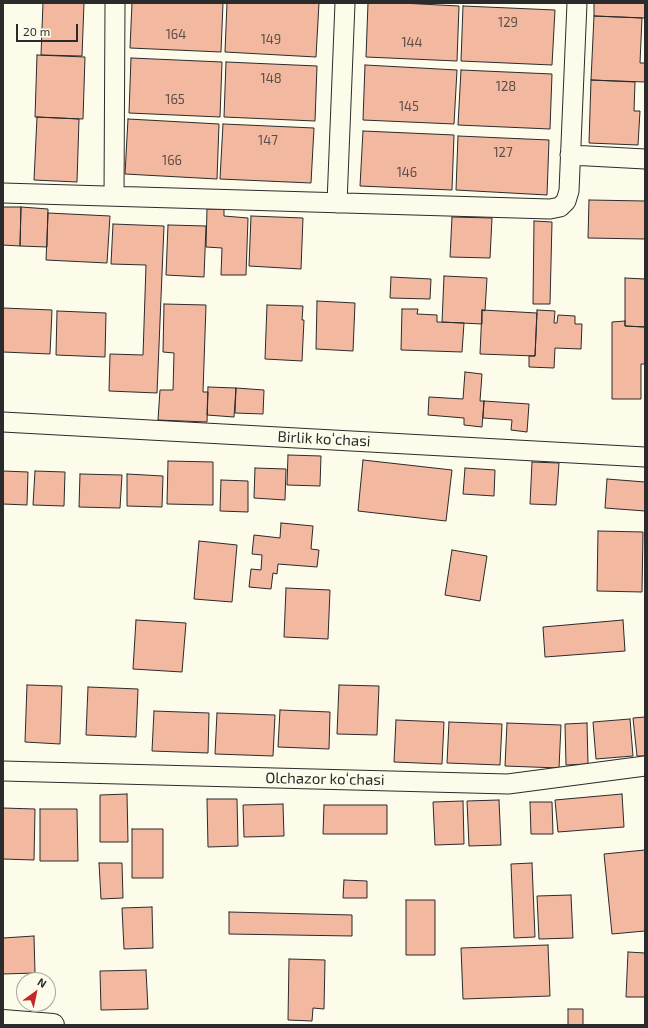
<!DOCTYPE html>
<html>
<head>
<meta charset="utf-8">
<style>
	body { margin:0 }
	#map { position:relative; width:648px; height:1028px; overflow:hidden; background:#fdfbea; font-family:"Exo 2",sans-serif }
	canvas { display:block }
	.frame { position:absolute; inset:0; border:4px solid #2b2b2b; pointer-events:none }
	.north { position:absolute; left:16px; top:972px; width:40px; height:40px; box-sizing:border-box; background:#fdfbea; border:1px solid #a9a89e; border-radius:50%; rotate:33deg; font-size:11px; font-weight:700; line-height:16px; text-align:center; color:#2b2b2b }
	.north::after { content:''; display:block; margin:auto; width:14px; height:18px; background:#c62828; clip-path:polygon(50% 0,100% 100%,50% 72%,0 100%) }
	.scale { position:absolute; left:16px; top:24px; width:62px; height:18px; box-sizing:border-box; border:2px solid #2b2b2b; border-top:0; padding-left:5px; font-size:12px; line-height:14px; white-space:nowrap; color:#2b2b2b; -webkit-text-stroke:3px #fdfbea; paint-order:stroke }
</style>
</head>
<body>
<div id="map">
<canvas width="648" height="1028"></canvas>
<div class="frame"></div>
<div class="north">N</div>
<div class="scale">20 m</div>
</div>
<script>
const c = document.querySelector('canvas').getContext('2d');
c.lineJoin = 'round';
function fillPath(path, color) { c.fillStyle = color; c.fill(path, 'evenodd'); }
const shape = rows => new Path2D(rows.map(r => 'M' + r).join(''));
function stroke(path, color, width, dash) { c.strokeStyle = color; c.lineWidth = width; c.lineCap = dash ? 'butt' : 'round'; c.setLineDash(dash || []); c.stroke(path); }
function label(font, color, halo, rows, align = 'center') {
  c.font = font + ' "Exo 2",sans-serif'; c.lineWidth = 3; c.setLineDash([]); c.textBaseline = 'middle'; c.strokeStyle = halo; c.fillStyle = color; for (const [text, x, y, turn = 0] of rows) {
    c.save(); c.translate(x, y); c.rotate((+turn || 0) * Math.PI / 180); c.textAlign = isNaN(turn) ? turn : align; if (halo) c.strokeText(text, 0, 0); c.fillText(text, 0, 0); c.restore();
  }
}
const building = shape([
	[43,3,84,3,82,56,41,55,43,3],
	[132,3,223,3,221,52,130,48,132,3],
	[227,3,319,3,316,57,225,52,227,3],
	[368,3,401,3,459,6,457,61,366,57,368,3],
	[594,3,645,3,645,18,594,16,594,3],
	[463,6,555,10,552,65,461,61,463,6],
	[594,16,642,18,640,63,645,63,645,82,591,80,594,16],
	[37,55,85,57,83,119,35,117,37,55],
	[131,58,222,62,220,117,129,113,131,58],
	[226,62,317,66,315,121,224,117,226,62],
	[365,65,457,70,454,124,363,120,365,65],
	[461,70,552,74,550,129,458,125,461,70],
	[591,80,635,82,634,111,640,111,638,145,589,143,591,80],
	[37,117,79,119,77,182,34,180,37,117],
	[128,119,219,124,217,179,125,174,128,119],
	[223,124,314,128,311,183,220,179,223,124],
	[363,131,454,135,452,190,360,186,363,131],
	[458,136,549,140,547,195,456,190,458,136],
	[589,200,645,201,645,239,588,238,589,200],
	[3,207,21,207,20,246,3,245,3,207],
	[21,207,48,209,47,247,20,246,21,207],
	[207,209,224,209,224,216,248,218,246,275,221,275,222,248,206,247,207,209],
	[48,213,110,216,107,263,46,260,48,213],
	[251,216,303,218,301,269,249,266,251,216],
	[452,217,492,218,490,258,450,257,452,217],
	[534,221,552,222,550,304,533,304,534,221],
	[113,224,164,226,157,393,109,391,110,354,143,355,146,265,111,264,113,224],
	[168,225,206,226,204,277,166,275,168,225],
	[444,276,487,278,485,311,482,310,482,324,442,322,444,276],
	[391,277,431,279,430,299,390,298,391,277],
	[625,278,645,279,645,327,625,326,625,278],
	[317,301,355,303,353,351,316,349,317,301],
	[164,304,206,305,203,392,208,392,207,422,158,420,160,390,173,390,174,353,163,352,164,304],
	[267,305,303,306,302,320,304,320,302,361,265,359,267,305],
	[3,308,52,310,50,354,3,352,3,308],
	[402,309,418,309,417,314,437,315,437,322,464,323,462,352,401,350,402,309],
	[482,310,537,313,535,356,480,354,482,310],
	[537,310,555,311,554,323,557,323,558,315,575,316,575,324,582,324,581,349,555,348,554,368,529,367,529,356,535,356,537,310],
	[57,311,106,313,105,357,56,355,57,311],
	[625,321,625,326,645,327,645,364,641,364,641,399,612,399,612,322,625,321],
	[465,372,482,374,480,401,484,401,482,427,464,425,464,418,428,415,429,397,463,399,465,372],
	[208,387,236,388,234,417,207,415,208,387],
	[236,388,264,390,263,414,235,413,236,388],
	[484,401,529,404,527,432,511,430,512,420,483,418,484,401],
	[288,455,321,456,320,486,287,485,288,455],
	[363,460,452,470,446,521,358,511,363,460],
	[168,461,213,462,213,505,167,504,168,461],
	[532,462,559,463,556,505,530,504,532,462],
	[255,468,286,469,285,500,254,498,255,468],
	[465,468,495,470,494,496,463,494,465,468],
	[3,471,28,472,27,505,3,504,3,471],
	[35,471,65,472,64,506,33,505,35,471],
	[80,474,122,475,120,508,79,507,80,474],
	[127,474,163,476,162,507,127,506,127,474],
	[607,479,645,482,645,511,605,508,607,479],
	[221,480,248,481,248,512,220,511,221,480],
	[281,523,313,526,311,549,319,550,317,567,278,564,277,574,273,573,271,589,249,587,251,569,261,570,262,555,252,554,254,535,280,538,281,523],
	[598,531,643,532,642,592,597,591,598,531],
	[199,541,237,545,232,602,194,599,199,541],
	[452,550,487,556,480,601,445,595,452,550],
	[286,588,330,590,328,639,284,637,286,588],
	[136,620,186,623,182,672,133,669,136,620],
	[623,620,625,651,545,657,543,627,623,620],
	[27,685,62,686,60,744,25,742,27,685],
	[339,685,379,686,377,735,337,734,339,685],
	[88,687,138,689,136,737,86,735,88,687],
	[280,710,330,712,329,749,278,747,280,710],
	[154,711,209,713,208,753,152,751,154,711],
	[217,713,275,715,273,756,215,754,217,713],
	[645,717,645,756,637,756,633,718,645,717],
	[630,719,633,756,596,759,593,722,630,719],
	[396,720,444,722,442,764,394,762,396,720],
	[449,722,502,724,500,765,447,763,449,722],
	[507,723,561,725,559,768,505,766,507,723],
	[587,723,588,764,566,765,565,724,587,723],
	[127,794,128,842,100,842,100,795,127,794],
	[622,794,624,827,558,832,555,800,622,794],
	[207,799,237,799,238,846,208,847,207,799],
	[499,800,501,845,469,846,467,801,499,800],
	[463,801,464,844,435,845,433,802,463,801],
	[530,802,552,802,553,834,531,834,530,802],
	[283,804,284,836,244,837,243,805,283,804],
	[324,805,387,805,387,834,323,834,324,805],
	[3,808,35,809,34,860,3,859,3,808],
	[40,809,77,809,78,861,40,861,40,809],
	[132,829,163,829,163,878,132,878,132,829],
	[645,850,645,931,612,934,604,854,645,850],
	[99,863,122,863,123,898,101,899,99,863],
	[532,863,535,937,514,938,511,864,532,863],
	[344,880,367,881,367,898,343,898,344,880],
	[571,895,573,938,539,939,537,896,571,895],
	[406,900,435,900,435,955,406,955,406,900],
	[152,907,153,948,124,949,122,908,152,907],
	[229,912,352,915,352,936,229,934,229,912],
	[34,936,35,973,3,974,3,938,34,936],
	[548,945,550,996,463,999,461,948,548,945],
	[628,952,645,953,645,997,626,997,628,952],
	[289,959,325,960,324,1009,313,1008,312,1021,288,1020,289,959],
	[146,970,148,1009,101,1010,100,971,146,970],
	[568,1009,583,1009,583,1025,568,1025,568,1009]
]);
fillPath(building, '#f2b8a0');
stroke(building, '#2b2b2b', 1);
const minor = shape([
	[570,155,645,159],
	[3,193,550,209,560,207,566,201,569,191,577,3],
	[114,196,115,3],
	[337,203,345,3],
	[3,422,645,457],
	[3,771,508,784,645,766]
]);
const secondary = shape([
	[3,1021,53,1025]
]);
stroke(minor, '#2b2b2b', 21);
stroke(secondary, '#2b2b2b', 24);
stroke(minor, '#fdfbea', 19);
stroke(secondary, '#fdfbea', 22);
label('13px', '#5d4e48', null, [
	["129",508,23],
	["164",176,35],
	["149",271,40],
	["144",412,43],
	["148",271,79],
	["128",506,87],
	["165",175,100],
	["145",409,107],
	["147",268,141],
	["127",503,153],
	["166",172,161],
	["146",407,173]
]);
label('15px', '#2b2b2b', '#fdfbea', [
	["Birlik koʻchasi",324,439,3],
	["Olchazor koʻchasi",325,779,1]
]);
</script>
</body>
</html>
